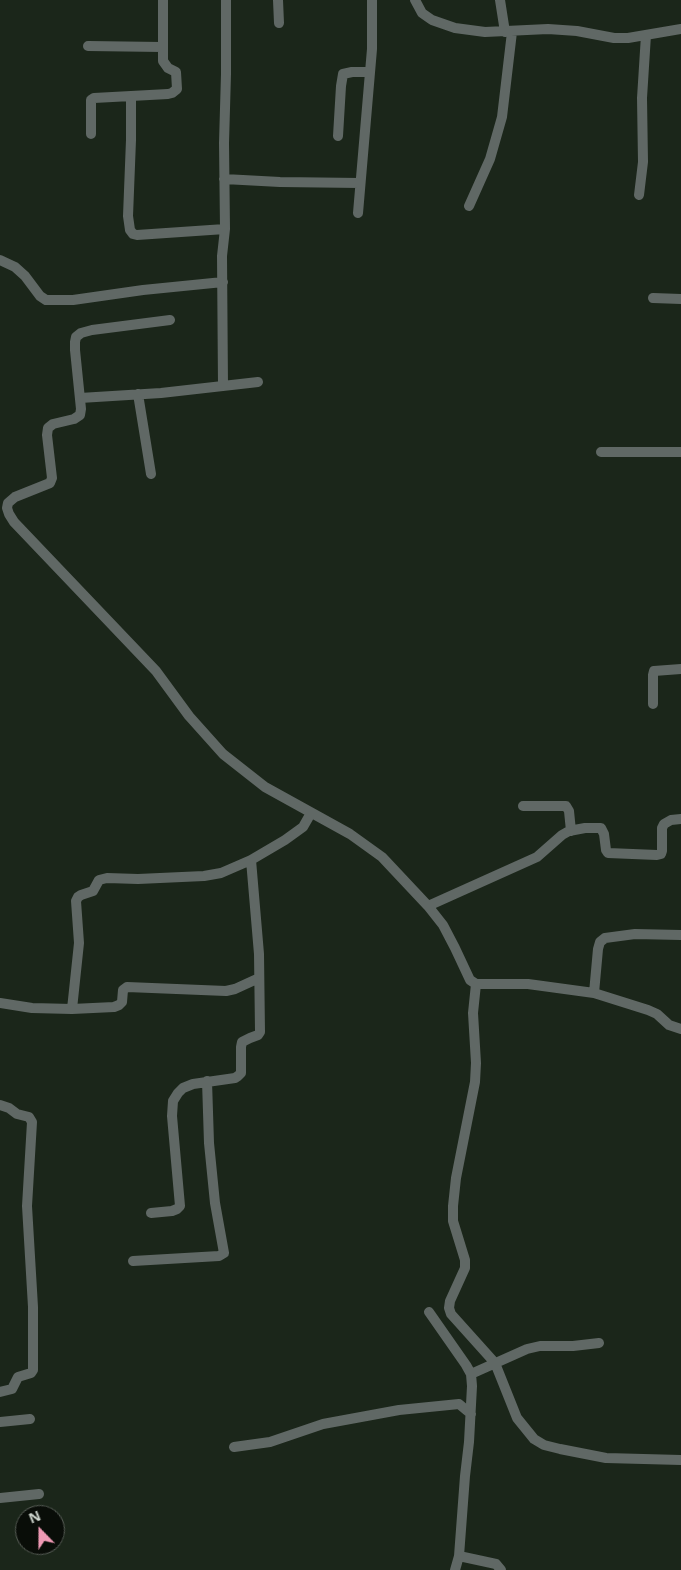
<!DOCTYPE html>
<html>
<head>
<meta charset="utf-8">
<style>
	body { margin:0 }
	#map { position:relative; width:681px; height:1570px; overflow:hidden; background:#1b261a; font-family:"Noto Sans",sans-serif }
	canvas { display:block }
	.north { position:absolute; left:15px; top:1505px; width:50px; height:50px; box-sizing:border-box; background:#090d08; border:1px solid #575d56; border-radius:50%; rotate:338deg; font-size:14px; font-weight:700; line-height:20px; text-align:center; color:#cdd4cc }
	.north::after { content:''; display:block; margin:auto; width:18px; height:22px; background:#f09ab5; clip-path:polygon(50% 0,100% 100%,50% 72%,0 100%) }
</style>
</head>
<body>
<div id="map">
<canvas width="681" height="1570"></canvas>
<div class="north">N</div>
</div>
<script>
const c = document.querySelector('canvas').getContext('2d');
c.lineJoin = 'round';
const shape = rows => new Path2D(rows.map(r => 'M' + r).join(''));
function stroke(path, color, width, dash) { c.strokeStyle = color; c.lineWidth = width; c.lineCap = dash ? 'butt' : 'round'; c.setLineDash(dash || []); c.stroke(path); }
stroke(shape([
	[278,0,279,23],
	[415,0,422,13,432,20,455,28,485,32,548,29,577,31,614,38,628,38,681,29],
	[500,0,505,32],
	[88,46,162,47],
	[131,96,131,140,128,216,130,230,133,234,137,235,225,229],
	[91,134,91,100,94,98,168,94,172,93,177,89,176,72,168,68,163,61,163,0],
	[338,136,341,86,343,74,352,72,370,72],
	[224,179,280,182,360,183],
	[639,195,643,162,642,98,646,35],
	[469,206,490,159,502,117,512,32],
	[358,213,372,49,372,0],
	[0,260,15,267,25,276,40,296,46,300,73,300,143,290,223,282],
	[653,298,681,299],
	[170,320,92,330,81,333,76,337,75,342,75,350,81,409,80,415,74,419,53,424,48,428,47,435,52,478,50,483,15,497,8,503,7,508,9,514,14,522,156,671,189,716,223,754,265,787,350,834,382,857,428,906,443,925,455,948,470,980,476,984,528,984,594,993],
	[223,386,222,256,225,229,224,143,226,74,226,0],
	[138,394,151,474],
	[80,398,161,393,258,382],
	[601,452,681,452],
	[653,704,653,675,654,671,681,669],
	[523,806,566,806,569,811,571,831],
	[428,906,537,857,562,835,569,831,585,828,601,828,604,834,606,850,608,853,657,855,661,854,662,851,662,828,664,824,671,820,681,819],
	[681,935,635,934,605,938,600,942,598,949,594,993,648,1010,657,1014,669,1025,681,1029],
	[476,984,473,1013,476,1063,475,1082,456,1178,453,1206,453,1221,465,1260,465,1268,450,1301,449,1308,451,1314,495,1363,517,1418,534,1439,544,1445,560,1449,606,1458,681,1460],
	[0,1003,32,1008,72,1009,114,1007,119,1005,122,1002,123,990,127,987,226,991,235,989,259,978],
	[72,1009,79,943,76,901,78,897,81,895,93,891,99,880,107,878,138,879,204,876,221,873,251,860,285,840,303,827,311,813],
	[0,1105,9,1108,17,1114,29,1117,32,1122,27,1206,33,1307,33,1370,31,1373,18,1377,12,1389,0,1392],
	[151,1213,172,1211,177,1209,180,1206,172,1116,173,1101,178,1093,183,1088,193,1084,235,1078,238,1076,241,1073,241,1047,242,1042,250,1038,258,1035,260,1032,259,954,251,860],
	[133,1261,219,1256,224,1253,215,1203,209,1143,207,1081],
	[429,1312,466,1365,471,1374,472,1386,469,1442,465,1476,459,1556,455,1570],
	[471,1374,527,1349,540,1346,573,1346,599,1343],
	[0,1422,30,1419],
	[234,1447,270,1442,323,1424,399,1410,459,1404,471,1414],
	[0,1498,39,1494],
	[459,1556,496,1564,501,1570]
]), '#606865', 10);
</script>
</body>
</html>
